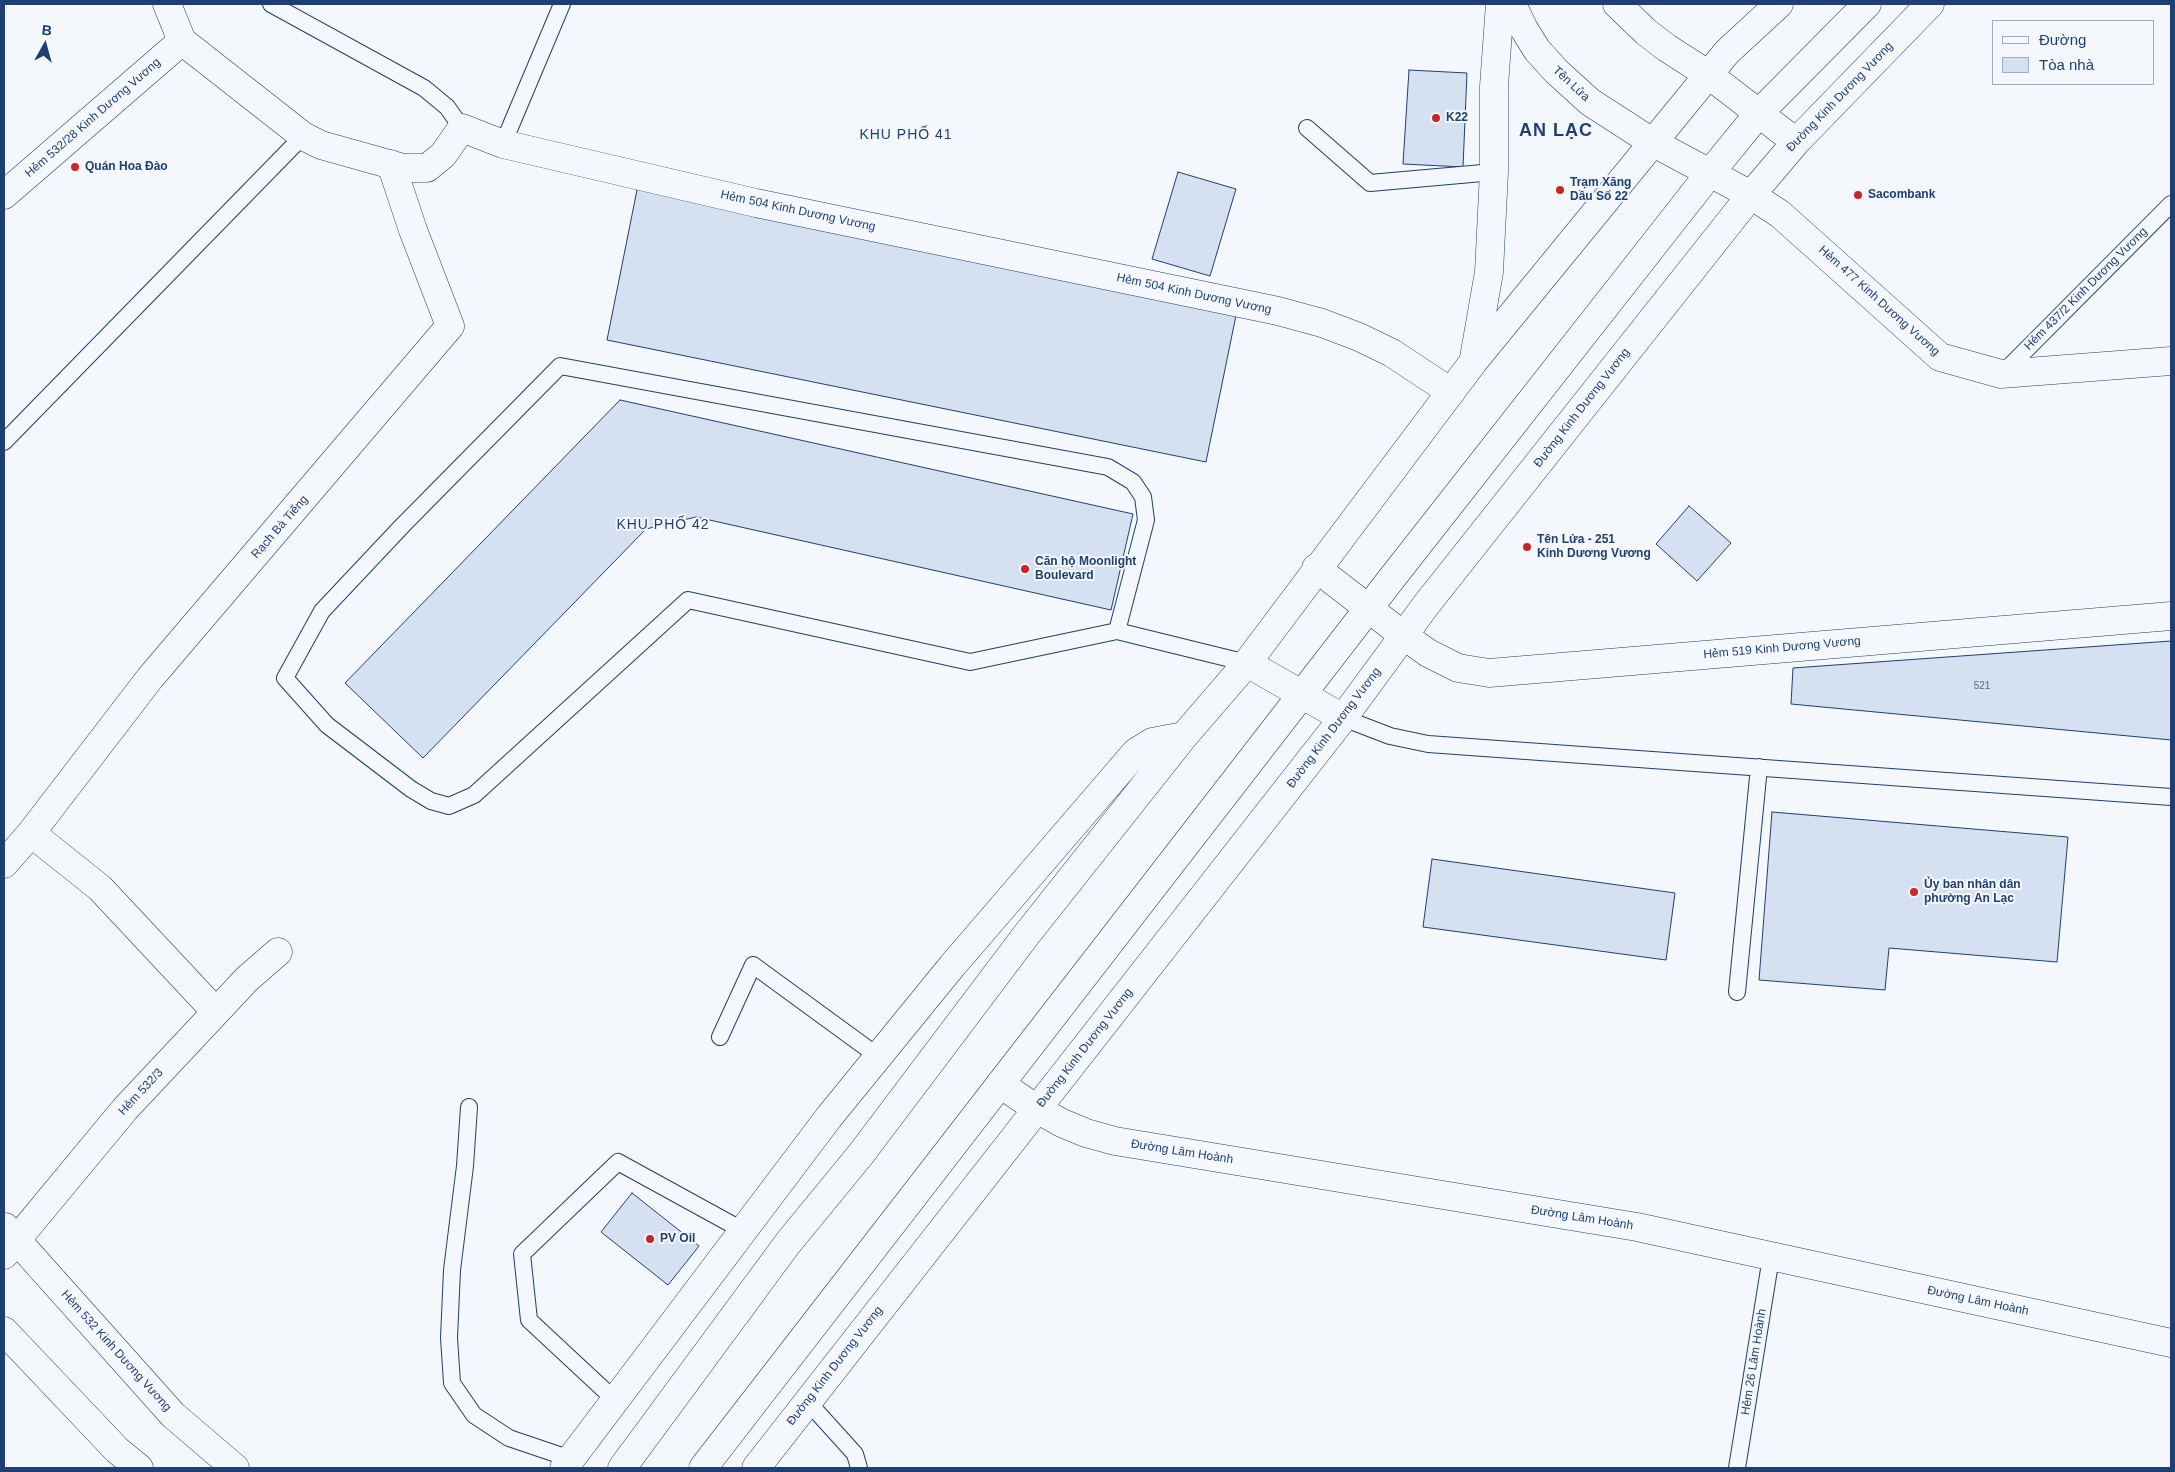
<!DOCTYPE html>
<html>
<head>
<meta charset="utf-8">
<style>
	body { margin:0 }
	#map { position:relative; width:2175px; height:1472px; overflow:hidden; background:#f4f7fb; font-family:Arial,sans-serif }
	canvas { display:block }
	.frame { position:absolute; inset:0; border:5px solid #1d3f73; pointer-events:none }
	.legend { position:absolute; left:1992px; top:20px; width:162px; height:65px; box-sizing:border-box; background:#f4f7fb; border:1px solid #9eadc5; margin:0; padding:6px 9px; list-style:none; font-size:15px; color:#1d3f73 }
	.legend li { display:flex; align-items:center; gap:10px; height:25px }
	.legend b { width:25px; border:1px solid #9eadc5 }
	.north { position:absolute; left:20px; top:20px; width:50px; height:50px; -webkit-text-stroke:4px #f4f7fb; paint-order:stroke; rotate:7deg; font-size:14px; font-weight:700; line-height:20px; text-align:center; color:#1d3f73 }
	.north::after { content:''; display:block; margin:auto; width:18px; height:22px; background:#1d3f73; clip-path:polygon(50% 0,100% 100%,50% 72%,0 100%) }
</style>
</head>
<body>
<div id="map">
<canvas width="2175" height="1472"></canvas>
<div class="frame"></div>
<ul class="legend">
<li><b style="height:6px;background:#f4f7fb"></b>Đường</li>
<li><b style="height:14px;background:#d5e0f0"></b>Tòa nhà</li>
</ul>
<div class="north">B</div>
</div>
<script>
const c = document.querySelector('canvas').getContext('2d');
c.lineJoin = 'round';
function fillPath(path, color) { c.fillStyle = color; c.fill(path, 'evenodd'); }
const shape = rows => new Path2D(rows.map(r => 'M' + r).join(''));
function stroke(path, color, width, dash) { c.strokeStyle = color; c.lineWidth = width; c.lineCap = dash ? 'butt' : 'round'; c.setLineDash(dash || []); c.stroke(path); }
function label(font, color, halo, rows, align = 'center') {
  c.font = font + ' Arial,sans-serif'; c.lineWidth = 4; c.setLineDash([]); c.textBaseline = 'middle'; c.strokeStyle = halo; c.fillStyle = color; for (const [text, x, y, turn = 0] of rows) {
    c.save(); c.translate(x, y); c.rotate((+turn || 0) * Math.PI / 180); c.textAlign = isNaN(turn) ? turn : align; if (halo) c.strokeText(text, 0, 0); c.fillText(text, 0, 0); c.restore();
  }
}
const building = shape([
	[1409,70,1467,73,1463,167,1403,164,1409,70],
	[1178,172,1236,189,1210,276,1152,259,1178,172],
	[640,175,1240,296,1206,462,607,340,640,175],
	[620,400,1133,514,1111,610,696,517,646,529,423,758,345,683,620,400],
	[1689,506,1731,543,1697,581,1656,544,1689,506],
	[2171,641,2171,740,1791,704,1793,668,2171,641],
	[1772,812,2068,837,2057,962,1889,948,1885,990,1759,980,1772,812],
	[1432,859,1675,893,1666,960,1423,927,1432,859],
	[632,1193,699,1246,668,1285,601,1232,632,1193]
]);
fillPath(building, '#d5e0f0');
stroke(building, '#1d3f73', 1);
const lane = shape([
	[271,4,424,88,447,107,462,128],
	[1307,128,1370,183,1494,172],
	[503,144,562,4],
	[2002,374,2171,204],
	[4,442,303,136],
	[1117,631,1146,520,1143,497,1133,482,1108,467,560,366,403,525,322,611,285,678,327,725,411,789,431,801,449,806,474,795,688,600,970,662,1117,631,1247,663],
	[1343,718,1390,736,1428,744,2171,797],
	[1737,992,1759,767],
	[720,1037,753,965,879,1057],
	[469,1107,465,1166,452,1270,449,1338,452,1383,474,1415,509,1438,571,1459],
	[616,1401,529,1320,522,1254,618,1162,742,1230],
	[808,1402,855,1454,859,1468],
	[1737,1468,1771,1257]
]);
const street = shape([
	[167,4,182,41,303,136,321,145,403,168,427,168,443,155,462,128,503,144,756,203,1278,311,1322,323,1359,337,1392,353,1451,392],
	[4,195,182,41],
	[1751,195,1780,214,1940,357,2001,374,2171,361],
	[1403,635,1428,653,1458,668,1489,673,2171,616],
	[31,833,100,888,216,1012],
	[4,864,31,833,150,678,450,326,413,230,391,164],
	[1000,1084,1037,1109,1062,1123,1086,1133,1115,1141,1637,1227,2171,1343],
	[5,1227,173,1415,235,1468],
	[4,1255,125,1109,247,979,278,952],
	[4,1331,117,1450,139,1468]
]);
const secondary = shape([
	[1512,4,1524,29,1537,50,1556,71,1590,102,1652,142],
	[1617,4,1646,32,1667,48,1709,75]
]);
const primary = shape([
	[1709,75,1796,142],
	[1652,142,1751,195],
	[1474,358,1489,272,1494,172,1494,86,1500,4],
	[1316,568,1403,635],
	[1247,663,1343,718],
	[564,1468,829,1117,952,966,1136,752,1152,742,1184,736],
	[622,1468,788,1243,861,1154,1027,934,1184,736,1247,663,1474,361,1727,52,1779,4],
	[703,1468,1392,578,1710,173,1759,113,1867,4],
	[756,1468,1343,718,1426,605,1751,195,1796,142,1930,4]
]);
stroke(lane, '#1d3f73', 18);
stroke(street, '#1d3f73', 29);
stroke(secondary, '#1d3f73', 29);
stroke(primary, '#1d3f73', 29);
stroke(lane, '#f4f7fb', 16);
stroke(street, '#f4f7fb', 28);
stroke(secondary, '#f4f7fb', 28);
stroke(primary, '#f4f7fb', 28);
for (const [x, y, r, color] of [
	[1436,118,5,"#c62828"],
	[75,167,5,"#c62828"],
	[1560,190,5,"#c62828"],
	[1858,195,5,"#c62828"],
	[1527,547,5,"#c62828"],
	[1025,569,5,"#c62828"],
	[1914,892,5,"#c62828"],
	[650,1239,5,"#c62828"]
]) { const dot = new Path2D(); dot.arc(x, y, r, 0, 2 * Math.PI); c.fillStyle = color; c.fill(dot); stroke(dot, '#f4f7fb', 2); }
label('10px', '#4b6792', null, [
	["521",1982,686]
]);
label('12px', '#1d3f73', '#f4f7fb', [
	["Tên Lửa",1571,84,43],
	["Đường Kinh Dương Vương",1840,97,-46],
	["Hẻm 532/28 Kinh Dương Vương",93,118,-41],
	["Hẻm 504 Kinh Dương Vương",798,211,12],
	["Hẻm 437/2 Kinh Dương Vương",2086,289,-45],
	["Hẻm 504 Kinh Dương Vương",1194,294,12],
	["Hẻm 477 Kinh Dương Vương",1879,301,42],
	["Đường Kinh Dương Vương",1582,408,-52],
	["Rạch Bà Tiếng",280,527,-49],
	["Hẻm 519 Kinh Dương Vương",1782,648,-5],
	["Đường Kinh Dương Vương",1334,728,-53],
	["Đường Kinh Dương Vương",1085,1048,-52],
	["Hẻm 532/3",141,1092,-47],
	["Đường Lâm Hoành",1182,1152,9],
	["Đường Lâm Hoành",1582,1218,9],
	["Đường Lâm Hoành",1978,1301,12],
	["Hẻm 532 Kinh Dương Vương",116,1351,48],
	["Hẻm 26 Lâm Hoành",1754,1362,-81],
	["Đường Kinh Dương Vương",835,1366,-52]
]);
label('bold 12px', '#1d3f73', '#f4f7fb', [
	["K22",1446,118],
	["Quán Hoa Đào",85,167],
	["Trạm Xăng",1570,183],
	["Dầu Số 22",1570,197],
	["Sacombank",1868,195],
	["Tên Lửa - 251",1537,540],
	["Kinh Dương Vương",1537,554],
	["Căn hộ Moonlight",1035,562],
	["Boulevard",1035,576],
	["Ủy ban nhân dân",1924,885],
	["phường An Lạc",1924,899],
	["PV Oil",660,1239]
], 'left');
c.letterSpacing = '1px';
label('14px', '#1d3f73', '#f4f7fb', [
	["KHU PHỐ 41",906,135],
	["KHU PHỐ 42",663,525]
]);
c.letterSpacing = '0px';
c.letterSpacing = '1px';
label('bold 18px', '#1d3f73', '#f4f7fb', [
	["AN LẠC",1556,131]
]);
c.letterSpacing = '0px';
</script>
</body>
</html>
